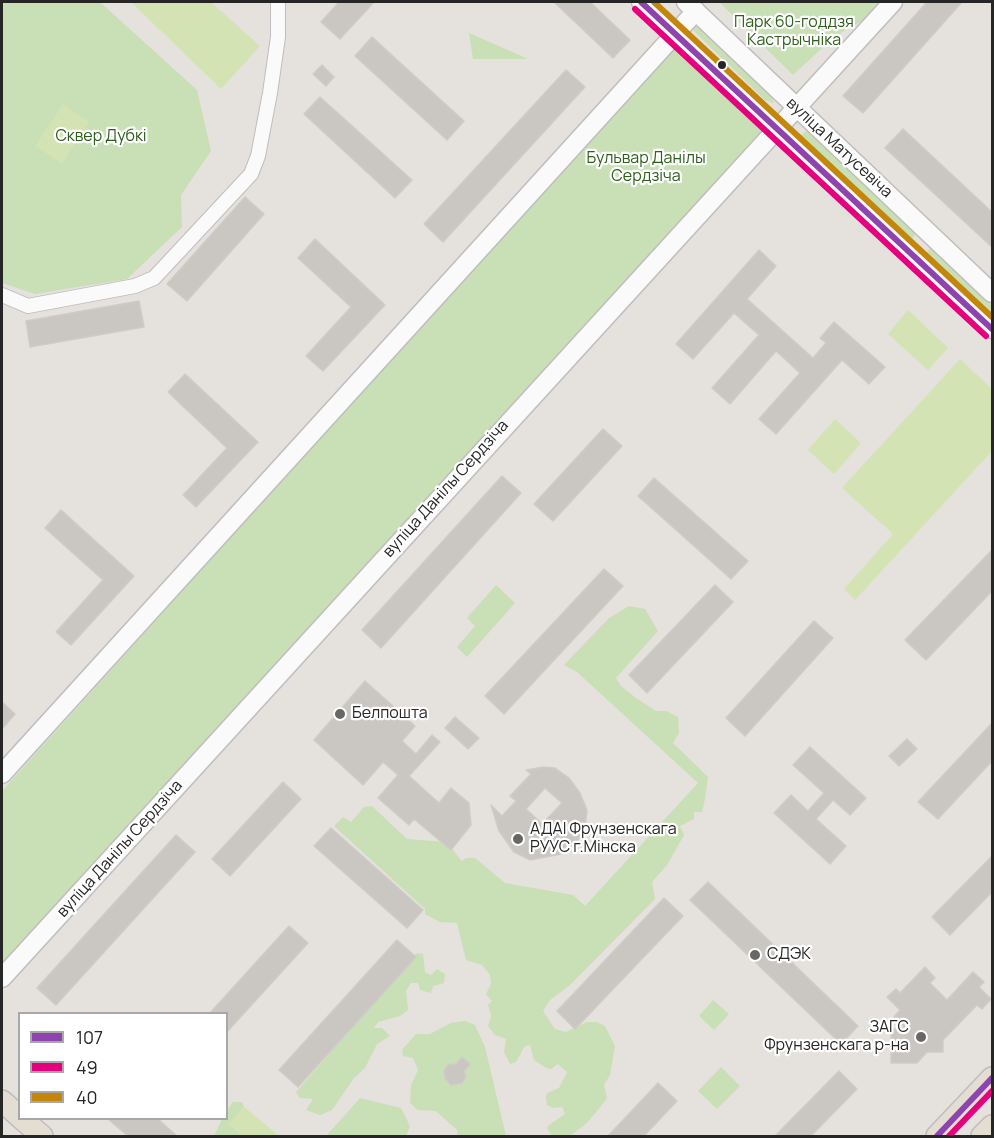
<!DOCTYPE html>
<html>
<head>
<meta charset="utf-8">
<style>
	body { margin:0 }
	#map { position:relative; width:994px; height:1138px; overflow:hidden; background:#e5e1dc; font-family:Manrope,sans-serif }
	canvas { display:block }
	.frame { position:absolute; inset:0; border:3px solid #262626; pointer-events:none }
	.legend { position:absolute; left:18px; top:1012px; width:210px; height:108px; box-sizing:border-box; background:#fff; border:2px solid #a8a8a8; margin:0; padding:8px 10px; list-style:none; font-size:18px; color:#262626 }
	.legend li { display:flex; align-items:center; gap:12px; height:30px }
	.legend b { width:30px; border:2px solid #a8a8a8 }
</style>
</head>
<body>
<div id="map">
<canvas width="994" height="1138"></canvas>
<div class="frame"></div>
<ul class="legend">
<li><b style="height:8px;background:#8e44ad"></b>107</li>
<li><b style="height:8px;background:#e5007d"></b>49</li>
<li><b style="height:8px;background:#c3860a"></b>40</li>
</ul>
</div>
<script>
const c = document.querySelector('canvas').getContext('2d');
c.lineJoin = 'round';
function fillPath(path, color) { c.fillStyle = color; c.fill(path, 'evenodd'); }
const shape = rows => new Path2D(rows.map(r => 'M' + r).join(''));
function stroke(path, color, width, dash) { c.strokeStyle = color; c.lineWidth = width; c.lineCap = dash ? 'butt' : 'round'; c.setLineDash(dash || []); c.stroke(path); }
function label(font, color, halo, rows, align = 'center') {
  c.font = font + ' Manrope,sans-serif'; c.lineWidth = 4.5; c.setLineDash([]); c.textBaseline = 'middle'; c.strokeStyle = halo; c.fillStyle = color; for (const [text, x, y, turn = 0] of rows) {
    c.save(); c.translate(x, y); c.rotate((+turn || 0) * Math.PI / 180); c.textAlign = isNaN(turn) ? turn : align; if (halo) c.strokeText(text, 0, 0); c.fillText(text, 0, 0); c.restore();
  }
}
fillPath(shape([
	[2,2,100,2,197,90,211,151,181,195,182,227,127,279,35,294,2,283],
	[719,2,881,2,862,21,835,36,793,75],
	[693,26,698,27,771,96,774,103,765,100,694,31],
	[469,33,528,59,473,59],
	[675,44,764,132,2,971,2,791],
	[808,130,917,233,912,239,800,136],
	[930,248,992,306,992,316,926,253],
	[496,585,515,603,467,657,457,647,475,626,467,618],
	[629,606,645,609,658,631,616,678,621,686,636,698,656,711,666,711,678,717,679,733,673,743,708,777,705,799,702,812,694,812,694,819,680,826,684,835,667,865,652,882,655,899,569,986,550,1000,543,1011,555,1029,566,1032,587,1022,597,1022,605,1026,615,1046,610,1075,604,1085,607,1098,601,1106,587,1123,570,1136,552,1136,547,1128,549,1125,565,1114,562,1107,553,1108,547,1105,546,1098,547,1093,559,1088,567,1072,558,1064,551,1069,546,1068,534,1060,530,1045,525,1046,516,1062,510,1064,504,1052,506,1039,495,1035,488,1026,491,1016,488,1005,492,1001,486,994,491,984,490,975,482,965,466,960,457,923,440,922,425,914,425,909,334,826,343,817,351,822,364,807,372,806,407,839,446,842,462,861,466,858,475,858,505,883,573,895,585,906,698,783,577,672,564,665,609,618],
	[417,953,423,954,425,972,431,975,437,969,445,974,444,983,433,986,431,993,420,990,418,983,411,983,406,991,408,1010,400,1016,378,1022,374,1028,382,1028,390,1036,377,1044,365,1068,354,1078,332,1110,320,1115,306,1110,313,1099,300,1098,296,1092],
	[713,1000,729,1014,714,1030,699,1016],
	[465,1021,475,1025,485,1047,506,1136,458,1136,457,1130,436,1111,418,1110,410,1103,411,1085,418,1070,413,1058,403,1056,402,1050,416,1034,430,1034,451,1023],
	[721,1067,740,1086,717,1109,698,1091],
	[360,1098,401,1108,410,1126,406,1136,326,1136],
	[233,1102,242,1102,244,1107,229,1124,243,1136,214,1136,222,1119,226,1118,227,1111]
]), '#c9dfb6');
fillPath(shape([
	[131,2,211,2,260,46,221,89],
	[63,104,89,122,62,164,35,146],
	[908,310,948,348,928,370,888,334],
	[960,359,992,389,992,451,855,600,844,589,893,534,842,488],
	[835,419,861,443,834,474,808,450],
	[244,1107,279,1136,243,1136,229,1124]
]), '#d4e3b3');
const building = shape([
	[339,2,374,2,340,39,321,22,339,2],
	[554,2,590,2,630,40,613,58,554,2],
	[927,2,962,2,863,113,843,96,927,2],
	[372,37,464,121,447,140,355,56,372,37],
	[322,65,334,77,326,86,313,74,322,65],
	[566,70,585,87,443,242,424,224,566,70],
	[320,97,412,180,395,198,304,114,320,97],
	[903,129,993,213,993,248,885,148,903,129],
	[245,197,264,214,187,301,167,284,245,197],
	[315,239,385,305,323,371,306,356,351,307,298,258,315,239],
	[759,250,776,266,747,299,813,358,826,343,820,338,834,322,885,367,869,384,842,360,776,434,759,419,800,373,776,351,730,404,712,388,759,335,734,313,693,359,676,344,759,250],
	[139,301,144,327,30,347,26,321,139,301],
	[185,374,258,442,196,507,183,495,227,448,168,392,185,374],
	[603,429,622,446,553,521,534,504,603,429],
	[502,476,521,493,381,648,362,630,502,476],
	[654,478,748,561,731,579,638,496,654,478],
	[61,510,134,576,71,645,56,632,103,580,45,528,61,510],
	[993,549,993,590,926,660,905,640,993,549],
	[604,569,623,586,504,714,485,696,604,569],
	[715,585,733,602,647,693,629,675,715,585],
	[814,621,833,638,745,736,726,718,814,621],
	[365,681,415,726,402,741,416,754,432,735,440,742,409,776,439,803,451,788,469,803,471,825,451,850,414,819,409,825,378,798,398,775,383,762,363,785,314,740,365,681],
	[2,702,15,714,2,729,2,702],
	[455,717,479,738,468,749,445,728,455,717],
	[993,722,993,760,938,819,918,802,993,722],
	[907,739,917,749,899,766,889,756,907,739],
	[810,747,866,798,850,815,833,800,816,819,846,846,830,864,774,813,791,795,808,811,824,793,793,765,810,747],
	[544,767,555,768,569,778,580,793,587,810,585,828,577,842,561,854,530,860,514,852,499,831,491,805,502,816,516,801,510,796,531,774,526,770,544,767],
	[545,788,562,803,542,824,526,809,545,788],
	[283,782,301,799,230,876,212,859,283,782],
	[331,828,423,910,407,928,314,846,331,828],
	[176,835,195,852,56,1005,37,988,176,835],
	[993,855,993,891,950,935,932,917,993,855],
	[708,882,858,1026,841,1044,690,900,708,882],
	[664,898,683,916,575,1029,557,1011,664,898],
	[289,926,308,943,226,1033,226,1014,209,1014,289,926],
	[397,940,416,957,298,1087,279,1070,397,940],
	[925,967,935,978,930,983,947,1000,973,972,984,982,979,987,991,999,982,1009,977,1005,943,1040,943,1052,927,1052,917,1063,891,1063,891,1029,906,1029,894,1017,900,1010,887,997,896,989,900,993,925,967],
	[462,1057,470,1064,464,1071,466,1076,462,1083,451,1085,445,1078,444,1071,448,1065,456,1064,462,1057],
	[839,1071,857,1089,810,1137,774,1137,839,1071],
	[658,1083,677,1101,643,1137,607,1137,658,1083],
	[108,1119,158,1119,178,1137,129,1137,108,1119]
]);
fillPath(building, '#cac7c3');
stroke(building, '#cfccc8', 1.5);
const street = shape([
	[2,295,28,306,135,286,154,278,251,174,258,156,270,93,278,37,278,2]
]);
const secondary = shape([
	[641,2,775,129,992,329],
	[686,2,992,293],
	[2,774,696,11],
	[2,978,893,2]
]);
const primary = shape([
	[2,1101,20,1117],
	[21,1118,42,1136],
	[937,1136,992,1078],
	[982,1136,992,1126]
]);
stroke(street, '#bfbdbd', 16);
stroke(secondary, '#bfbdbd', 21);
stroke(primary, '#bebdbb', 24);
stroke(street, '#fbfafa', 14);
stroke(secondary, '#fbfafa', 18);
stroke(primary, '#e4ded2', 21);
stroke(shape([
	[641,2,992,329],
	[937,1136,992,1078]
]), '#8e44ad', 6);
stroke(shape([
	[635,9,986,336],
	[949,1136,992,1091]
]), '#e5007d', 6);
stroke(shape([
	[654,2,992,317]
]), '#c3860a', 6);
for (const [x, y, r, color] of [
	[722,65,5,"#262626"],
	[340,714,6,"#696766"],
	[518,839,6,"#696766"],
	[755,955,6,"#696766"],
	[921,1037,6,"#696766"]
]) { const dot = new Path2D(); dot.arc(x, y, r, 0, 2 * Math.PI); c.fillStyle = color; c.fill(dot); stroke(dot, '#fff', 2); }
label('16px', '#2d5e1c', '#fff', [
	["Парк 60-годдзя",794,23],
	["Кастрычніка",794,41],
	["Сквер Дубкі",101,137],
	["Бульвар Данілы",646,159],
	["Сердзіча",646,177]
]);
label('16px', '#262626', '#fff', [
	["вуліца Матусевіча",839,148,43],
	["вуліца Данілы Сердзіча",446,489,-48],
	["вуліца Данілы Сердзіча",120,849,-48]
]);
label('16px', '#262626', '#fff', [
	["Белпошта",352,714],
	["АДАІ Фрунзенскага",530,830],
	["РУУС г.Мінска",530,848],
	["СДЭК",767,955],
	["ЗАГС",909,1028,"right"],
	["Фрунзенскага р-на",909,1046,"right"]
], 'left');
</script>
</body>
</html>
